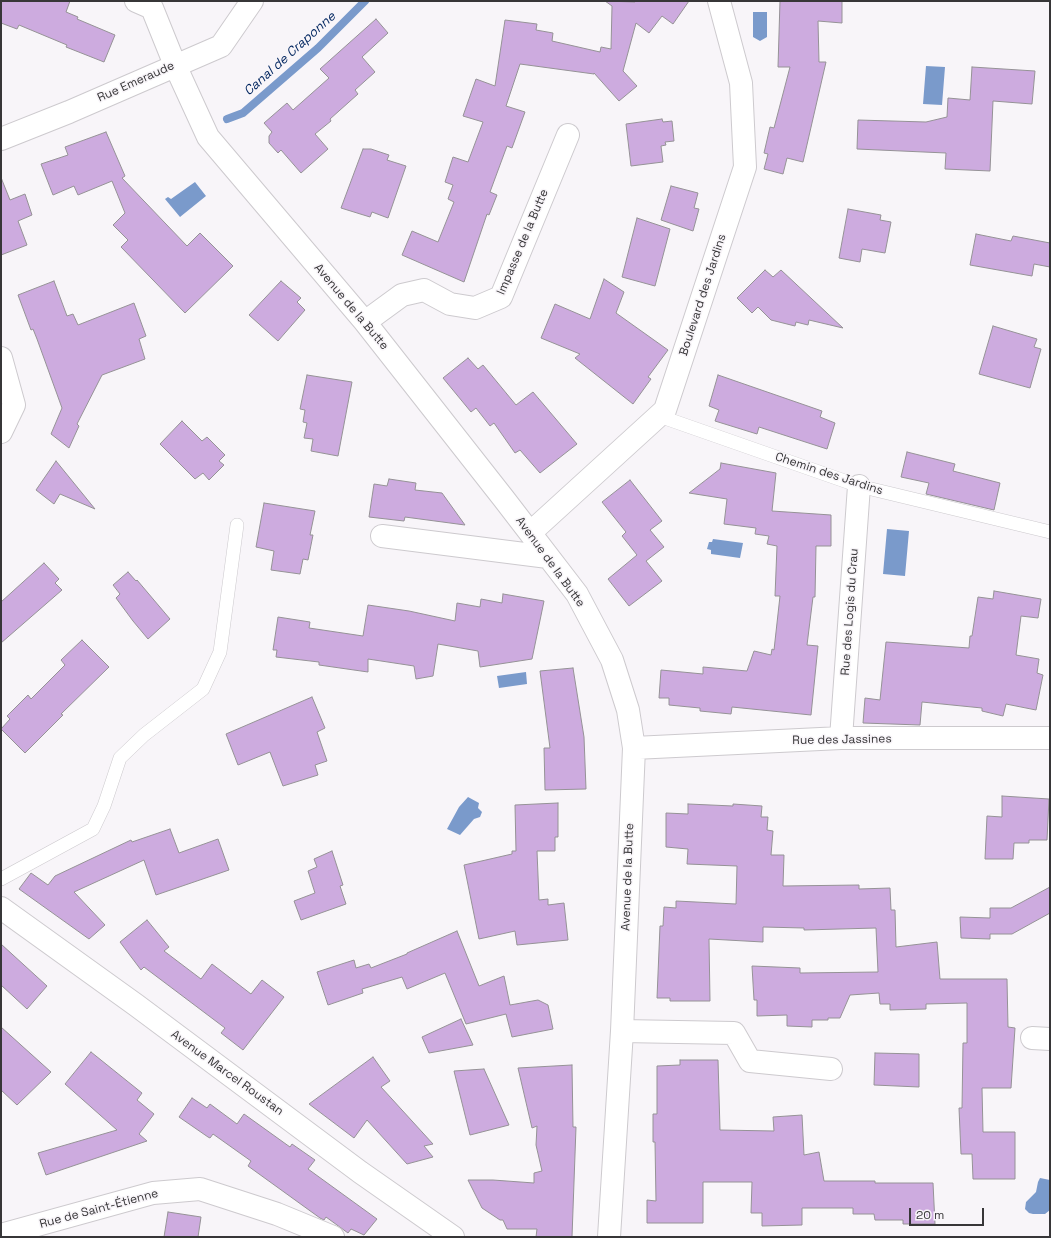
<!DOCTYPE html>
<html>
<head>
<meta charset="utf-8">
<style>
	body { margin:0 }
	#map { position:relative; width:1051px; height:1238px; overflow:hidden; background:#f8f5f9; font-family:"Space Grotesk",sans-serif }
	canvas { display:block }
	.frame { position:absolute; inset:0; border:2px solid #373638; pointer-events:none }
	.scale { position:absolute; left:909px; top:1208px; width:75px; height:18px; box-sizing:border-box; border:2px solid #373638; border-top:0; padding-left:5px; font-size:12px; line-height:14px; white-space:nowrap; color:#373638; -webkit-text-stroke:3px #f8f5f9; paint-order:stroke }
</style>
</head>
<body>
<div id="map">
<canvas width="1051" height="1238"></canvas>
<div class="frame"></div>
<div class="scale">20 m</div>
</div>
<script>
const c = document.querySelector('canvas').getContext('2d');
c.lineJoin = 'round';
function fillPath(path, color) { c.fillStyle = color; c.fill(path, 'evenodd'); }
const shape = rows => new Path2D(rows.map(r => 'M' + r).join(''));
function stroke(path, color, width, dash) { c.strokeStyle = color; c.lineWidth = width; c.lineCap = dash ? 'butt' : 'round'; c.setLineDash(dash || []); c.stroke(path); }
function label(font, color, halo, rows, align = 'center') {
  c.font = font + ' "Space Grotesk",sans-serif'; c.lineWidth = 3; c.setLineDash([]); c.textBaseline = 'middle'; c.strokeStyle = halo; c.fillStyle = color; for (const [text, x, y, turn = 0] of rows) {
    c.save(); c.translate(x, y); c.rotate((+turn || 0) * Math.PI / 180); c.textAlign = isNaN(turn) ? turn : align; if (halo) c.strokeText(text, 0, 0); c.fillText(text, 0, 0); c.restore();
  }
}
fillPath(shape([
	[753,12,767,12,767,37,760,41,753,37],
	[926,66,945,67,942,105,923,104],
	[195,182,206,196,180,217,165,199,168,197,171,199],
	[887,529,909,531,905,576,883,574],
	[713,539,743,543,740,558,711,554,711,550,707,549,709,542,712,542],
	[526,672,527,684,499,688,497,676],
	[468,797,479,803,478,808,482,812,480,817,474,819,460,835,447,829,459,807],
	[1040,1178,1050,1180,1050,1210,1045,1214,1033,1214,1029,1213,1025,1209,1026,1202,1036,1192,1038,1182]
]), '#7a9acb');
stroke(shape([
	[227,119,243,113,318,48,365,1]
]), '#7a9acb', 8);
const building = shape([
	[1,1,70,1,66,12,78,17,77,19,115,35,104,62,66,47,67,45,19,25,17,29,1,23,1,1],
	[605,1,635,2,635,1,689,1,673,24,662,16,649,33,636,23,623,71,637,86,619,101,594,73,594,74,520,64,506,106,525,112,512,148,507,146,490,192,497,195,489,215,487,214,464,282,402,255,412,231,438,242,454,202,448,199,453,185,445,182,453,157,468,162,483,122,463,116,476,79,495,86,505,20,537,24,536,30,553,33,552,41,600,52,601,47,611,49,612,6,605,1],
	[780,1,842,1,842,23,818,21,819,62,826,62,803,162,787,158,783,174,764,169,768,154,764,153,770,127,774,128,790,67,778,67,780,1],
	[376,19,388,33,362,57,375,72,355,90,358,94,330,119,331,121,315,134,328,149,301,173,281,150,278,153,269,143,269,136,272,132,264,123,287,103,293,110,329,78,320,69,376,19],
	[972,67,1035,71,1032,104,993,101,990,171,945,169,946,153,857,149,858,120,926,122,947,117,948,98,970,100,972,67],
	[662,119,663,122,672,121,674,141,665,142,666,145,661,146,663,162,631,166,626,124,662,119],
	[106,132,125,176,122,178,187,246,200,233,233,266,185,313,121,247,128,240,113,225,125,213,112,181,78,195,74,186,53,195,41,164,68,155,65,147,106,132],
	[363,149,371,149,389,155,387,160,406,166,388,218,372,212,370,217,341,208,363,149],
	[2,180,10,200,25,194,32,215,18,221,27,245,1,255,1,181,2,180],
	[671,186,698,193,694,208,699,209,693,231,661,220,671,186],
	[848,209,881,215,880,220,891,222,885,253,862,249,860,262,839,258,848,209],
	[637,218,670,229,655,286,622,277,637,218],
	[976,234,1011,241,1013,236,1050,243,1050,267,1034,264,1032,276,970,265,976,234],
	[765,270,773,277,781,270,843,328,809,320,808,325,796,322,795,326,771,320,758,307,752,313,737,298,765,270],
	[604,279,624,292,616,313,668,350,648,377,651,379,633,404,575,358,580,354,541,338,555,304,590,319,604,279],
	[54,281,67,316,73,314,78,325,134,303,146,336,139,339,145,359,102,375,77,424,79,426,69,448,51,434,62,408,37,339,33,329,31,330,18,295,54,281],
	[281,281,301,298,297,302,305,310,278,341,249,315,281,281],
	[993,326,1037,339,1034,347,1041,349,1030,388,979,374,993,326],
	[468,358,478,369,483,365,516,405,533,392,577,444,540,473,520,450,515,453,494,423,490,426,476,408,471,412,443,378,468,358],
	[307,375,352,382,338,456,311,451,313,439,304,438,307,423,303,422,305,410,300,409,307,375],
	[718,375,822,411,820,417,835,423,827,449,759,427,757,434,715,421,719,410,709,406,718,375],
	[182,421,202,441,207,437,225,455,219,461,224,465,209,480,203,473,195,479,160,444,182,421],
	[907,452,955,464,953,471,1000,483,994,510,926,494,929,483,901,477,907,452],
	[56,461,95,509,60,494,54,504,36,490,56,461],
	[721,463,776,473,772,511,831,515,831,546,816,546,815,597,813,597,807,645,818,646,811,715,732,707,731,714,700,711,700,708,669,705,669,698,659,698,661,670,703,674,703,667,747,671,754,651,771,655,772,649,774,650,780,596,775,596,777,546,767,544,769,536,755,534,756,528,724,524,727,499,689,493,720,469,721,463],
	[389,479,416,483,415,490,442,493,465,525,405,517,404,521,369,517,374,484,387,486,389,479],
	[630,480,662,521,650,530,664,547,646,561,662,581,629,606,608,579,637,555,622,536,626,532,602,502,630,480],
	[264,503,315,511,310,535,313,535,308,560,303,559,300,574,271,570,274,551,256,547,264,503],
	[44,563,59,579,55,583,62,590,1,643,1,602,44,563],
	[128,572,136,581,137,580,170,619,148,639,133,621,116,598,120,594,113,585,128,572],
	[994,591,1041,599,1038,618,1021,616,1016,655,1039,659,1037,673,1043,675,1036,710,1006,704,1003,716,982,711,982,708,922,702,920,725,863,723,865,698,880,700,886,642,969,648,970,636,972,636,978,597,993,599,994,591],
	[503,594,544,601,532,659,480,667,478,651,438,644,433,676,416,679,414,666,368,659,368,672,319,665,319,662,276,657,277,650,273,650,278,617,310,622,309,628,363,636,368,605,409,611,455,621,457,603,480,607,481,599,502,603,503,594],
	[82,640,109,667,61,714,63,715,25,753,1,729,10,719,7,716,28,695,31,699,65,665,61,660,82,640],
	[573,668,584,737,586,789,545,790,544,748,550,748,540,671,573,668],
	[312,697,325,728,317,732,327,761,315,765,318,775,283,786,270,752,238,765,226,734,312,697],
	[1002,796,1049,799,1047,840,1029,840,1029,843,1014,843,1013,859,985,859,987,816,1002,817,1002,796],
	[558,803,558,837,555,837,555,851,537,851,539,900,548,899,548,905,564,903,568,940,517,945,515,931,479,939,464,865,512,854,512,851,516,851,515,805,558,803],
	[688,804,733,806,733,804,762,806,761,817,768,817,767,830,773,831,771,855,784,855,783,886,859,885,859,889,890,888,891,910,895,910,896,947,937,942,940,979,1007,979,1008,1027,1015,1028,1011,1088,982,1088,983,1132,1015,1132,1015,1179,973,1179,972,1154,961,1154,959,1108,962,1108,963,1043,967,1043,967,1003,926,1004,926,1009,890,1010,890,1004,880,1004,879,993,850,995,840,1018,828,1018,828,1020,812,1020,812,1027,787,1026,787,1015,757,1016,757,1000,754,1000,752,966,800,968,800,973,878,972,876,928,804,930,804,928,763,927,763,942,709,939,710,1001,670,1001,670,998,657,998,660,926,663,926,664,907,676,908,676,901,736,904,737,866,687,864,688,849,666,847,666,813,688,814,688,804],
	[170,829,179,853,218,839,229,870,156,895,144,860,74,892,105,925,89,939,19,889,31,873,48,885,55,876,131,840,132,842,170,829],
	[332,851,343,885,340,886,346,904,301,920,294,901,315,893,308,871,317,867,314,859,332,851],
	[1050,887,1050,913,1012,934,990,934,990,939,961,938,960,917,990,918,990,908,1011,908,1050,887],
	[147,920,169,947,164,951,201,979,212,964,251,994,262,980,284,997,243,1050,221,1033,225,1028,144,967,141,970,120,942,147,920],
	[457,931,479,986,504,976,510,1005,538,1000,548,1005,553,1029,512,1037,506,1014,466,1024,445,973,407,989,402,977,362,989,363,993,328,1005,317,972,354,960,356,968,369,964,371,968,407,954,407,953,457,931],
	[1,944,47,986,27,1009,1,985,1,944],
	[461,1019,473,1045,429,1053,422,1037,461,1019],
	[1,1027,51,1072,17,1105,1,1090,1,1027],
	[91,1052,142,1093,137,1100,154,1114,139,1134,147,1141,46,1175,38,1153,117,1130,65,1084,91,1052],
	[875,1053,919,1054,919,1087,874,1085,875,1053],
	[373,1057,390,1081,381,1087,433,1144,424,1146,433,1157,407,1164,367,1120,354,1138,309,1104,373,1057],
	[680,1060,718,1060,720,1130,774,1131,773,1117,802,1115,804,1155,819,1152,824,1181,875,1181,875,1183,933,1183,935,1224,903,1224,903,1220,875,1220,874,1214,853,1214,853,1208,802,1208,802,1225,762,1226,762,1213,751,1213,752,1182,703,1182,703,1223,647,1223,647,1200,656,1201,655,1142,653,1142,653,1114,657,1114,657,1066,680,1065,680,1060],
	[572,1065,573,1127,576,1127,572,1237,536,1237,537,1229,507,1229,503,1220,500,1220,482,1208,468,1180,493,1180,534,1183,534,1173,542,1171,536,1145,537,1126,532,1128,518,1068,572,1065],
	[484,1069,509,1125,470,1135,454,1071,484,1069],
	[192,1098,207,1108,210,1104,237,1124,244,1114,290,1147,292,1144,315,1160,308,1169,377,1219,364,1235,351,1229,348,1233,326,1217,324,1220,320,1218,248,1166,251,1161,213,1134,210,1138,208,1137,179,1117,192,1098],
	[168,1212,201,1217,198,1237,164,1237,168,1212]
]);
fillPath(building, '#cdabdf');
stroke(building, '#959296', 1);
const lane = shape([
	[659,416,859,486,1050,532],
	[1,879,93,829,104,806,120,758,144,735,203,689,220,652,237,525]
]);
const street = shape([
	[136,1,152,8,175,65,208,137,365,322,504,499,577,594,612,660,628,710,634,748,622,1031,609,1237],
	[1,139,69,112,221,46,252,1],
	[365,322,402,295,424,290,450,304,475,308,501,297,568,135],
	[1,358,14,405,1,432],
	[530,533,665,410,745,167,741,83,719,1],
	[382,536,548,557],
	[841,738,859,486],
	[634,748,841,738,1050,738],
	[622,1031,734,1033,750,1061,831,1069],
	[1032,1038,1050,1039],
	[1,1235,153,1193,200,1189,277,1214,333,1237]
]);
const secondary = shape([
	[1,908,136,1005,360,1172,453,1237]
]);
stroke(lane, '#cdcace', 14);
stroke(street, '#cdcace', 24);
stroke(secondary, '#cdcace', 24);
stroke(lane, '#fff', 13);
stroke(street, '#fff', 22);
stroke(secondary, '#fff', 22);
label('12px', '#373638', '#f8f5f9', [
	["Rue Emeraude",136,82,-24],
	["Impasse de la Butte",523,242,-67],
	["Boulevard des Jardins",703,295,-72],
	["Avenue de la Butte",351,307,50],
	["Chemin des Jardins",829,474,18],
	["Avenue de la Butte",550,562,54],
	["Rue des Logis du Crau",850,612,-86],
	["Rue des Jassines",842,740,-1],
	["Avenue de la Butte",628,877,-88],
	["Avenue Marcel Roustan",227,1073,36],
	["Rue de Saint-Étienne",99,1209,-15]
]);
label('italic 13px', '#00255f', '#f8f5f9', [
	["Canal de Craponne",290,54,-42]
]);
</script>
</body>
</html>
